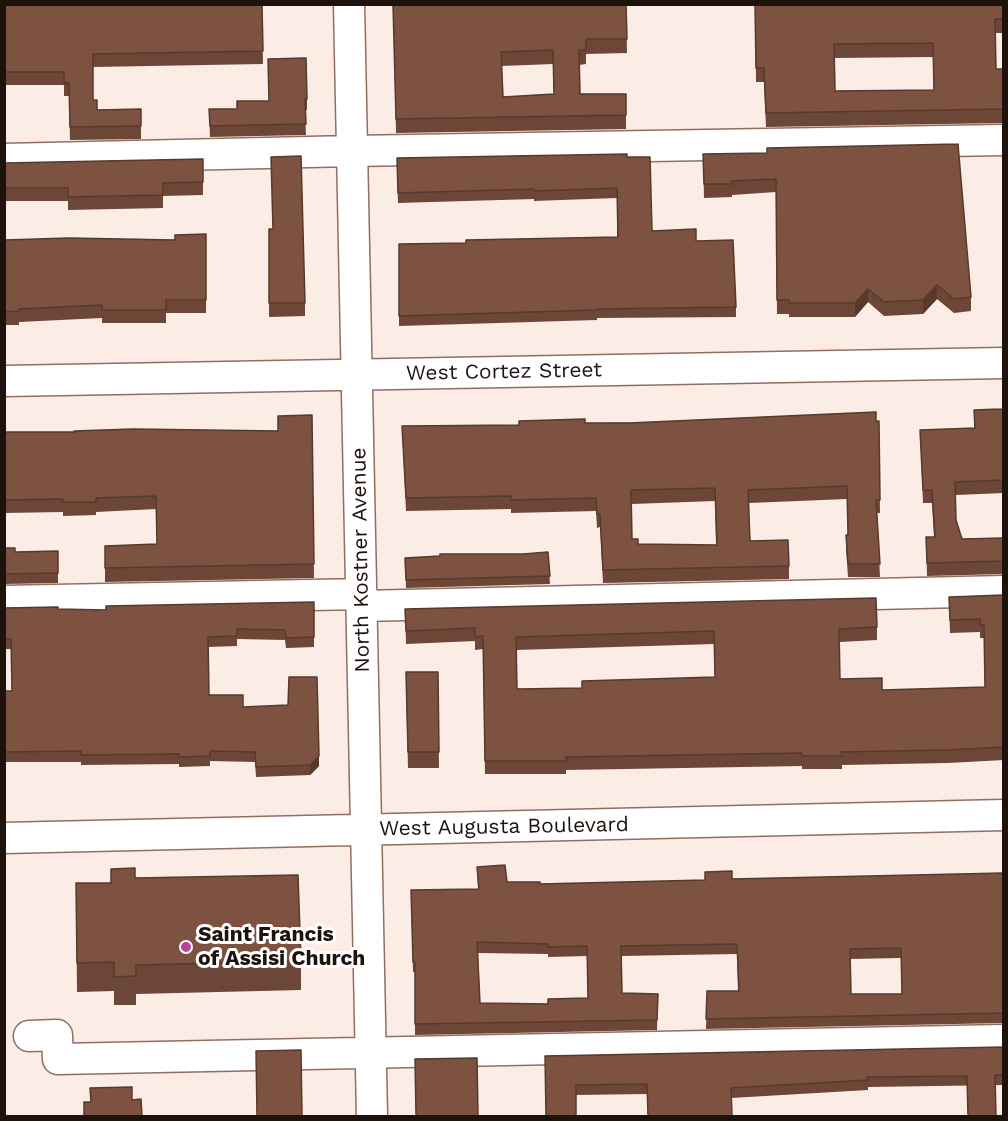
<!DOCTYPE html>
<html>
<head>
<meta charset="utf-8">
<style>
	body { margin:0 }
	#map { position:relative; width:1008px; height:1121px; overflow:hidden; background:#fbece6; font-family:"Work Sans",sans-serif }
	canvas { display:block }
	.frame { position:absolute; inset:0; border:6px solid #1e120d; pointer-events:none }
</style>
</head>
<body>
<div id="map">
<canvas width="1008" height="1121"></canvas>
<div class="frame"></div>
</div>
<script>
const c = document.querySelector('canvas').getContext('2d');
c.lineJoin = 'round';
const shape = rows => new Path2D(rows.map(r => 'M' + r).join(''));
function stroke(path, color, width, dash) { c.strokeStyle = color; c.lineWidth = width; c.lineCap = dash ? 'butt' : 'round'; c.setLineDash(dash || []); c.stroke(path); }
function fillPath(path, color) { c.fillStyle = color; c.fill(path, 'evenodd'); }
function label(font, color, halo, rows, align = 'center') {
  c.font = font + ' "Work Sans",sans-serif'; c.lineWidth = 6; c.setLineDash([]); c.textBaseline = 'middle'; c.strokeStyle = halo; c.fillStyle = color; for (const [text, x, y, turn = 0] of rows) {
    c.save(); c.translate(x, y); c.rotate((+turn || 0) * Math.PI / 180); c.textAlign = isNaN(turn) ? turn : align; if (halo) c.strokeText(text, 0, 0); c.fillText(text, 0, 0); c.restore();
  }
}
const minor = shape([
	[349,4,372,1116],
	[4,159,352,151,1004,140],
	[4,381,1004,363],
	[4,601,362,594],
	[362,606,1004,591],
	[4,838,1004,815],
	[29,1036,57,1035,58,1059,1004,1040]
]);
stroke(minor, '#906f62', 33);
stroke(minor, '#fff', 30);
fillPath(shape([
	[4,4,262,4,263,64,93,67,93,100,97,110,141,109,141,139,70,140,69,96,64,96,64,85,4,85],
	[393,4,626,4,627,53,586,54,586,64,579,65,580,94,626,94,626,129,396,133],
	[553,64,554,94,503,97,502,66],
	[755,4,1004,4,1004,33,995,33,996,69,1004,69,1004,123,766,127,764,82,756,82],
	[933,57,934,90,835,91,834,58],
	[307,99,307,110,305,110,306,135,210,137,209,109,237,109,269,101],
	[767,153,971,297,971,311,954,313,937,299,923,314,884,316,868,302,855,317,789,317,789,314,777,314,776,192,732,195,732,197,704,198,703,154],
	[271,157,305,303,305,316,269,317,269,229,273,229],
	[627,157,652,231,696,241,736,307,736,317,597,318,597,320,399,326,399,244,466,243,617,237,617,198,534,201,534,199,398,203,397,158],
	[203,159,203,195,163,196,163,208,68,210,68,201,4,201,4,163],
	[206,234,206,313,166,313,166,323,102,323,102,318,19,322,19,325,4,325,4,240,175,240],
	[974,410,1004,410,1004,493,956,495,956,520,962,539,1004,538,1004,574,927,576,926,537,934,537,932,503,923,503,920,430,974,428],
	[312,415,314,578,105,582,105,546,157,544,156,509,96,512,96,515,63,516,63,512,4,513,4,432,74,432,278,431],
	[879,421,880,513,877,513,880,577,848,577,846,548,846,535,848,535,847,499,749,503,750,541,789,566,789,579,603,583,600,527,597,528,596,511,511,513,511,509,406,511,402,426,519,425,585,423],
	[715,501,716,545,638,544,632,539,632,504],
	[4,548,15,552,58,551,58,583,4,584],
	[548,552,550,584,406,588,405,558,523,554],
	[1004,595,1004,760,948,763,842,765,842,769,802,769,802,766,566,770,566,774,485,774,483,649,475,650,475,641,406,644,405,609,877,627,877,640,840,642,840,679,882,690,985,687,984,638,980,638,980,632,950,633,949,597],
	[714,644,715,677,582,688,517,689,516,650],
	[314,602,314,647,286,648,285,640,237,639,237,646,208,647,209,695,243,707,319,766,310,775,256,777,255,762,210,761,210,766,179,767,179,764,81,765,81,762,4,762,4,691,12,691,11,649,4,649,4,608,106,610],
	[438,672,439,768,408,768,406,687],
	[477,867,507,882,540,884,1004,873,1004,1023,706,1029,707,991,738,991,737,954,621,956,622,993,658,994,657,1030,415,1035,415,972,413,972,411,890,478,889],
	[478,953,548,954,548,957,587,956,588,998,548,1004,480,1003],
	[901,958,902,994,851,994,850,959],
	[135,878,301,961,301,990,136,994,136,1005,114,1005,114,991,77,992,76,883,111,883],
	[1004,1047,1004,1085,868,1087,868,1090,731,1098,647,1094,576,1095,545,1056]
]), '#6c4737');
fillPath(shape([
	[937,285,937,299,923,314,923,300],
	[868,289,868,302,855,317,855,303],
	[319,756,319,766,310,775,310,765]
]), '#58392d');
const building = shape([
	[4,4,262,4,263,51,93,54,93,100,97,100,97,110,141,109,141,126,70,127,69,83,64,83,64,72,4,72,4,4],
	[393,4,626,4,627,39,586,39,586,50,579,50,580,94,626,94,626,115,396,119,393,4],
	[553,50,554,94,503,97,501,52,553,50],
	[755,4,1004,4,1004,19,995,19,996,69,1004,69,1004,109,766,113,764,68,756,68,755,4],
	[933,43,934,90,835,91,834,44,933,43],
	[306,58,307,99,305,99,306,124,210,126,209,109,237,109,237,101,269,101,268,59,306,58],
	[958,144,971,297,954,299,937,285,923,300,884,302,868,289,855,303,789,303,789,300,777,300,776,179,731,181,732,184,704,184,703,154,767,153,767,148,958,144],
	[627,154,627,157,650,157,652,231,696,229,696,241,733,240,736,307,597,309,597,310,399,316,399,244,466,243,466,240,618,237,617,188,534,191,534,189,398,193,397,158,627,154],
	[301,156,305,303,269,303,269,229,273,229,271,157,301,156],
	[203,159,203,182,163,183,163,195,68,197,68,188,4,188,4,163,203,159],
	[206,234,206,300,166,300,166,310,102,310,102,305,19,309,19,311,4,312,4,240,69,238,175,240,175,235,206,234],
	[1000,409,1004,410,1004,480,955,482,956,520,962,539,1004,538,1004,561,927,563,926,537,935,537,932,490,923,490,920,430,975,428,974,410,1000,409],
	[876,412,876,421,879,421,880,500,876,500,880,564,848,564,846,535,848,535,847,486,748,490,750,541,788,540,789,566,603,570,600,514,597,514,596,498,511,500,511,496,406,498,402,426,519,425,519,421,585,419,585,423,629,423,876,412],
	[715,488,717,545,638,544,638,539,632,539,631,490,715,488],
	[312,415,314,564,105,568,105,546,157,544,156,496,96,498,96,502,63,502,63,499,4,500,4,432,75,432,74,431,133,429,278,431,278,416,312,415],
	[4,548,15,548,15,552,58,551,58,573,4,574,4,548],
	[548,552,550,576,406,580,405,558,440,556,440,554,523,554,548,552],
	[1004,595,1004,747,948,750,841,752,842,756,802,756,802,753,566,757,566,761,485,761,483,636,475,637,475,628,406,631,405,609,876,598,877,627,839,629,840,679,882,678,882,690,985,687,984,625,980,625,980,619,950,620,949,597,1004,595],
	[714,631,715,677,582,681,582,688,517,689,516,637,714,631],
	[314,602,314,637,286,638,285,630,237,629,237,636,208,637,209,695,243,695,243,707,288,705,289,677,317,677,319,756,310,765,256,767,255,752,210,751,210,756,179,757,179,754,81,755,81,751,4,752,4,691,12,691,11,639,4,639,4,608,58,607,58,609,106,610,106,606,314,602],
	[406,672,438,672,439,752,408,752,406,672],
	[505,865,507,882,540,882,540,884,705,880,705,872,732,871,732,879,1004,873,1004,1013,706,1019,707,991,739,991,737,944,621,946,622,993,658,994,657,1020,415,1024,415,962,413,962,411,890,479,889,477,867,505,865],
	[477,942,548,944,548,947,587,946,588,998,548,999,548,1004,480,1003,477,942],
	[901,948,902,994,851,994,850,949,901,948],
	[135,868,135,878,298,875,301,961,136,965,136,976,114,977,114,962,77,963,76,883,111,883,111,869,135,868],
	[1004,1047,1004,1075,995,1075,996,1116,968,1116,967,1076,867,1077,868,1080,731,1088,732,1116,648,1116,647,1084,576,1085,576,1116,546,1116,545,1056,1004,1047],
	[301,1050,302,1116,257,1116,256,1051,301,1050],
	[477,1058,478,1116,416,1116,415,1059,477,1058],
	[132,1087,132,1100,141,1099,142,1116,84,1116,84,1102,91,1102,90,1088,132,1087]
]);
fillPath(building, '#7d5240');
stroke(building, '#58392d', 1.5);
for (const [x, y, r, color] of [
	[186,947,6,"#b84299"]
]) { const dot = new Path2D(); dot.arc(x, y, r, 0, 2 * Math.PI); c.fillStyle = color; c.fill(dot); stroke(dot, '#fff', 2); }
label('21px', '#1e120d', '#fff', [
	["West Cortez Street",504,372,-1],
	["North Kostner Avenue",361,560,-91],
	["West Augusta Boulevard",504,827,-1]
]);
label('bold 21px', '#1e120d', '#fff', [
	["Saint Francis",198,935],
	["of Assisi Church",198,959]
], 'left');
</script>
</body>
</html>
